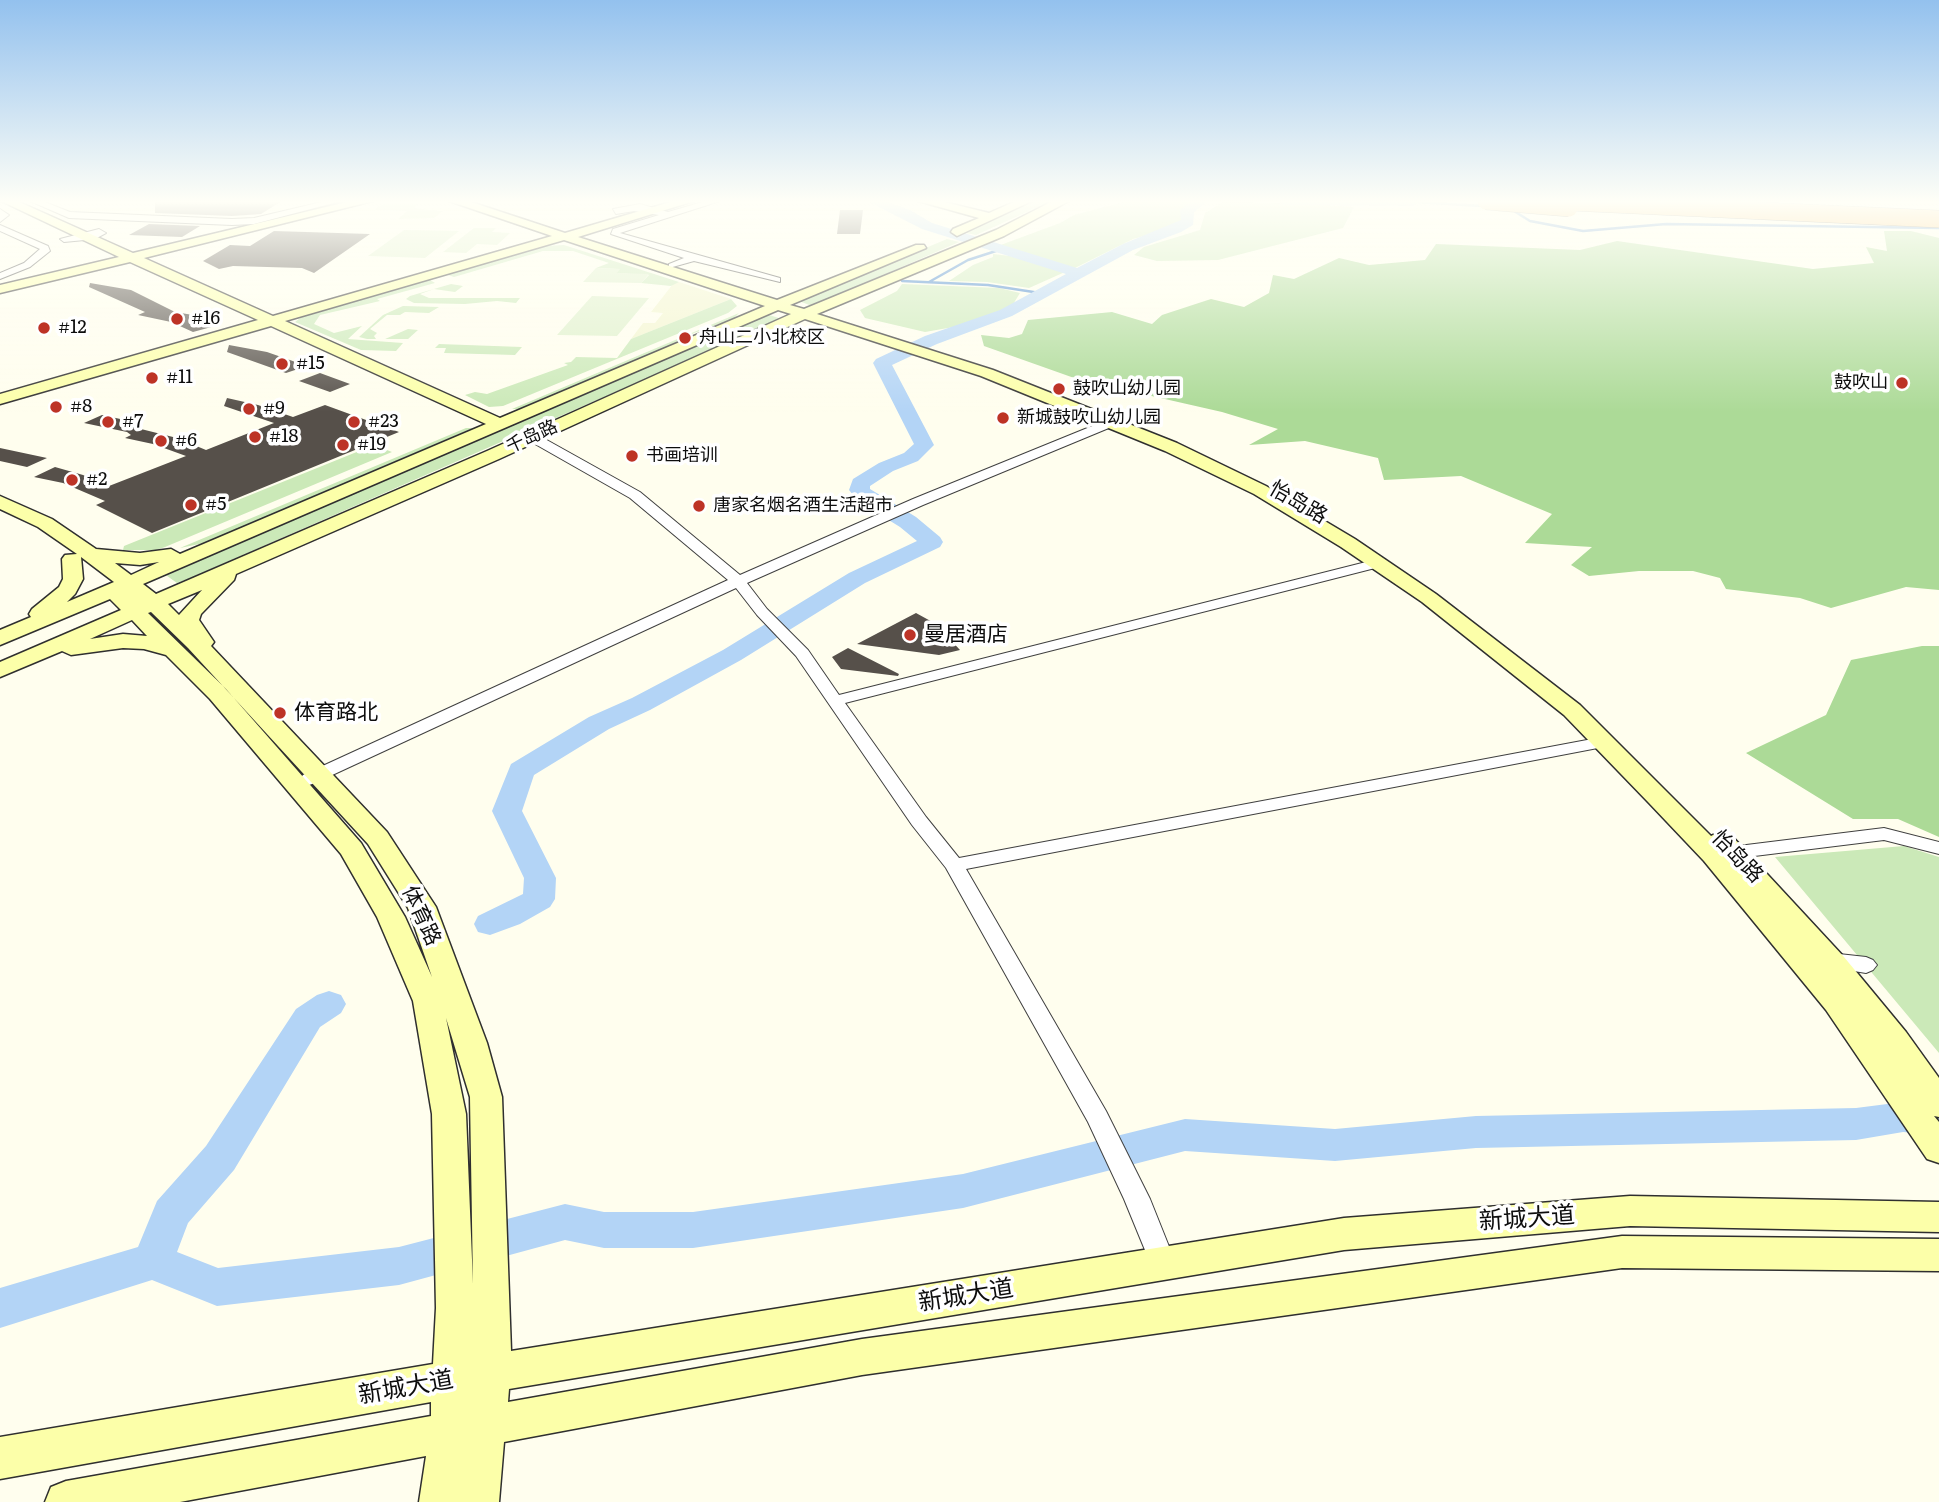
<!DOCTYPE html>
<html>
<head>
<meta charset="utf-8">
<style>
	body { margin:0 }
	canvas { display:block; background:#fffeee }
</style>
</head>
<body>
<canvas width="1939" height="1502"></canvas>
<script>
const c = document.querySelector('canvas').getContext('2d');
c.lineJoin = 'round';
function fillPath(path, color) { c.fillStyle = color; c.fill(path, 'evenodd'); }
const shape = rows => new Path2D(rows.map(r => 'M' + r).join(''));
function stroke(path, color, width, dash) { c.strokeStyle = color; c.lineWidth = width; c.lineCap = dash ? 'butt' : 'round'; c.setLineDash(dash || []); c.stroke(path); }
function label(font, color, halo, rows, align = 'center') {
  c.font = font + ' Literata,"Noto Sans SC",serif'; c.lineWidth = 7; c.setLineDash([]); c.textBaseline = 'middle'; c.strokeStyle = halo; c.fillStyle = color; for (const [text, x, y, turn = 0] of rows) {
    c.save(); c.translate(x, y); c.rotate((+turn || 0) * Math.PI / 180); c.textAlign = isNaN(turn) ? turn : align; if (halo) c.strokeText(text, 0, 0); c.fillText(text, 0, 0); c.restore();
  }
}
fillPath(shape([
	[679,282,731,299,631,339,643,323,655,323,663,313,651,312,673,284]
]), '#f3f5ce');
fillPath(shape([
	[1032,201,1051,201,976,235,961,232],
	[1127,201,1193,201,1182,209,1184,222,1163,231,1133,239,1073,269,998,246,1060,223,1074,215],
	[1223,202,1314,204,1354,207,1343,228,1218,260,1157,261,1134,255,1144,247,1200,230,1205,213],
	[947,239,959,242,812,306,799,301],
	[564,245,679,282,671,286,641,283,649,275,616,273,619,269,596,268,609,263,573,251,543,251,454,277,445,274,545,246],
	[993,254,1010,256,1065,272,1029,288,987,282,949,281,973,265,993,257],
	[434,277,437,278,430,280,435,283,377,299,380,301,320,315,314,324,334,333,362,326,348,339,403,343,396,351,361,350,295,322,307,313],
	[451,284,463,286,455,292,434,289,420,294,429,298,520,298,516,303,497,301,465,304,414,303,406,299,410,296],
	[902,284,999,288,1020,293,1012,306,990,317,965,325,925,332,865,318,860,310,897,291],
	[731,299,737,306,728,313,503,406,489,407,465,395,475,392,487,394,568,365,564,363,571,362,576,357,617,358,631,339],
	[403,306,439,307,429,313,405,312,400,315,387,315,370,329,377,333,374,336,376,339,385,339,408,329,418,330,408,339,367,339,359,337,383,315],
	[739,313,733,319,694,333,656,352,521,409,512,409],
	[766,314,782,319,188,579,177,583,163,573],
	[439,344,522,347,515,355,444,353,446,348,435,348],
	[466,428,473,428,204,543,180,548],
	[374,445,392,452,165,547,156,550,123,550,124,546],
	[1904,846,1939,857,1939,1053,1775,857]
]), '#cbe9b8');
fillPath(shape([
	[1884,231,1911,231,1939,238,1939,590,1906,587,1831,608,1800,598,1726,589,1720,578,1693,571,1639,571,1589,576,1571,565,1592,547,1525,543,1552,514,1461,476,1384,480,1378,458,1305,441,1249,445,1278,429,1222,412,1077,379,984,346,981,335,1009,338,1022,334,1028,320,1112,312,1152,324,1162,315,1211,299,1244,307,1269,293,1273,275,1294,279,1339,258,1369,265,1425,260,1436,244,1580,250,1617,241,1813,269,1874,263,1866,247,1887,251],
	[1922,646,1939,646,1939,837,1898,819,1853,819,1746,753,1826,715,1851,660]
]), '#acda97');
fillPath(shape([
	[385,203,419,203,414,208,443,211,434,218,398,219,407,211,374,210],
	[474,228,496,228,492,232,510,233,497,245,477,244,466,253,443,252],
	[404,230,459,231,425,258,368,256],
	[596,268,620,269,617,273,649,274,641,283,583,282],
	[592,296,649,298,617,336,557,335]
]), '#def0ca');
stroke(shape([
	[1413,202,1484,206],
	[1514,211,1530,221,1583,231,1666,224,1939,228],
	[902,281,988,285,1040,293],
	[929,282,968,260,999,250]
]), '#3a7ecd', 2.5);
fillPath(shape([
	[867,201,886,201,910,210,932,223,1077,268,1123,244,1181,220,1180,210,1192,201,1208,201,1194,212,1193,225,1181,232,1133,250,1012,316,937,344,892,365,934,445,918,461,893,471,870,486,870,489,916,517,940,537,943,542,940,547,865,583,741,660,650,710,609,729,534,775,522,811,556,878,555,899,550,907,520,924,490,935,478,932,474,924,478,916,523,894,524,878,492,811,511,764,589,717,632,698,723,650,849,573,917,541,900,527,858,501,849,490,853,479,879,463,904,453,914,444,873,363,876,359,925,336,1000,310,1066,274,922,229,867,201],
	[1278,201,1419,201,1420,202,1413,206,1284,205,1278,201],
	[329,991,341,995,346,1004,341,1013,320,1027,234,1170,188,1223,177,1252,218,1268,399,1247,565,1204,604,1212,693,1212,963,1174,1185,1119,1335,1129,1476,1116,1856,1108,1903,1102,1939,1105,1939,1135,1903,1132,1856,1140,1476,1148,1335,1161,1185,1151,963,1208,693,1248,604,1248,565,1240,399,1285,217,1306,152,1280,0,1328,0,1288,138,1247,157,1201,206,1146,296,1009,317,995,329,991]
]), '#b3d4f6');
fillPath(shape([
	[155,201,282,201,261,214,232,216,155,213],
	[840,210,863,210,860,234,837,234],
	[149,224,200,226,182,237,129,235],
	[274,231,370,234,314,273,302,268,233,266,219,269,203,261,230,245,250,246],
	[90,283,131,290,175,312,193,315,215,326,193,332,171,322,138,315,145,312,89,287],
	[229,345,267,352,307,366,286,373,227,352],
	[320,373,350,384,330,392,299,381],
	[227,398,258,405,293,417,325,405,399,432,152,533,96,505,105,501,63,483,34,477,55,467,83,475,109,486,186,456,153,444,125,438,131,435,127,432,84,423,102,415,134,422,133,427,177,438,206,450,274,423,224,406],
	[0,448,47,458,27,467,0,461],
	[916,613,936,624,960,650,939,655,857,644],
	[848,648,899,674,898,676,841,669,832,657]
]), '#56504a');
const street = shape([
	[30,201,42,201,70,212,232,219,254,218,326,201,341,201,254,224,232,225,69,218,30,201],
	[706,201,720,201,620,233,780,278,780,282,694,261,669,268,669,264,684,258,611,234,613,229,659,215,634,211,616,214,613,209,640,204,668,212,706,201],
	[0,209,9,215,0,222,0,209],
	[0,225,48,246,50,251,30,267,0,279,0,273,24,263,40,249,0,231,0,225],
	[99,229,106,233,95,239,64,242,60,239,99,229],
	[1112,418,1118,422,1116,425,923,505,747,583,767,609,808,650,839,695,1378,559,1385,563,1383,566,845,703,926,817,959,858,1603,737,1612,742,1603,747,966,869,1106,1111,1150,1199,1176,1264,1172,1272,1163,1276,1154,1272,1124,1199,1088,1122,946,868,912,825,796,656,757,615,736,588,315,783,309,785,300,779,303,775,728,580,630,498,528,440,528,434,536,434,640,492,740,575,913,499,1112,418],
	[1884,828,1939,842,1939,854,1884,840,1722,860,1715,858,1712,854,1715,850,1722,848,1884,828],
	[1830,953,1866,957,1873,960,1877,965,1873,970,1866,973,1823,966,1819,961,1823,956,1830,953]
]);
const secondary = shape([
	[1,201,17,201,133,253,351,201,373,201,144,258,273,316,552,236,449,201,468,201,565,233,674,201,694,201,578,237,777,300,916,245,924,245,926,248,790,305,804,309,996,230,1053,201,1069,201,1004,236,817,314,993,370,1177,443,1266,486,1355,539,1436,594,1580,705,1711,836,1721,831,1730,834,1844,957,1906,1032,1939,1078,1939,1117,1934,1116,1939,1122,1939,1163,1927,1159,1826,1010,1704,861,1649,803,1564,715,1422,602,1341,547,1254,494,1165,451,981,376,805,319,499,459,236,574,234,580,201,614,199,620,214,642,211,646,387,832,436,907,487,1043,502,1097,511,1351,1344,1218,1630,1196,1939,1202,1939,1232,1630,1226,1344,1250,509,1389,508,1402,862,1339,1622,1236,1939,1239,1939,1271,1622,1268,862,1375,504,1442,499,1502,419,1502,426,1456,180,1502,45,1502,51,1487,66,1481,431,1416,431,1402,0,1479,0,1437,433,1364,436,1308,432,1114,413,1001,377,917,341,854,210,699,166,655,144,649,123,648,71,655,62,651,0,677,0,662,121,610,110,599,0,645,0,630,31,617,29,614,32,609,59,587,63,579,62,559,65,555,77,554,38,527,0,509,0,496,52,519,96,549,140,553,171,549,180,554,486,424,271,326,0,404,0,394,258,320,130,262,0,293,0,285,119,257,1,201],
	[564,240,765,306,500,418,285,321,564,240],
	[778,310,791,314,487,451,156,594,143,584,778,310],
	[81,557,114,582,67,602,75,594,83,579,81,557],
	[159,562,131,575,115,563,140,565,159,562],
	[202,590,179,615,168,604,202,590],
	[151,612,188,648,368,844,408,908,432,977,405,917,361,843,226,689,148,613,151,612],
	[132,620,147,636,123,634,90,639,132,620],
	[446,1018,470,1097,473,1284,466,1114,446,1018],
	[918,201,940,201,989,213,1016,201,1032,201,957,236,951,232,953,229,979,218,918,201]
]);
stroke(street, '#404040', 2);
stroke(secondary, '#2f2f2f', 3);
fillPath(street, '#fff');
fillPath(secondary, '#fcffa9');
const highwayBridge = shape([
	[1486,201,1569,208],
	[1547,201,1939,219]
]);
stroke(highwayBridge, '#1e1e1e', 18, []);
stroke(highwayBridge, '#f4b457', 17);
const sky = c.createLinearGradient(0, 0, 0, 412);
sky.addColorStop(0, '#93c1ee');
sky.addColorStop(0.49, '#fffff7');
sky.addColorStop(1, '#fffff700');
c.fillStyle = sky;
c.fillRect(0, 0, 1939, 412);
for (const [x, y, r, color] of [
	[177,319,7,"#bd3326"],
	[44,328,7,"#bd3326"],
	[685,338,7,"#bd3326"],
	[282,364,7,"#bd3326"],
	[152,378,7,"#bd3326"],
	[1902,383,7,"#bd3326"],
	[1059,389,7,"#bd3326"],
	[56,407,7,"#bd3326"],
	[249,409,7,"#bd3326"],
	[1003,418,7,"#bd3326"],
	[108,422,7,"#bd3326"],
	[354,422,7,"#bd3326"],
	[255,437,7,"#bd3326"],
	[161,441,7,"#bd3326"],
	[343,445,7,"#bd3326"],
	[632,456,7,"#bd3326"],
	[72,480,7,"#bd3326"],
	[191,505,7,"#bd3326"],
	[699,506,7,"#bd3326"],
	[910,635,7,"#bd3326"],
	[280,713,7,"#bd3326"]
]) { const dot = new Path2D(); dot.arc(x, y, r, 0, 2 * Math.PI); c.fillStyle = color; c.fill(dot); stroke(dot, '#fff', 2.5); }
label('18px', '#0d0d0d', '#fff', [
	["#16",191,319],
	["#12",58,328],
	["舟山二小北校区",699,338],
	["#15",296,364],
	["#11",166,378],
	["鼓吹山",1888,383,"right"],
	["鼓吹山幼儿园",1073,389],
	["#8",70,407],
	["#9",263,409],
	["新城鼓吹山幼儿园",1017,418],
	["#7",122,422],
	["#23",368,422],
	["#18",269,437],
	["#6",175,441],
	["#19",357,445],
	["书画培训",646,456],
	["#2",86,480],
	["#5",205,505],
	["唐家名烟名酒生活超市",713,506]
], 'left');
label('18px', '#0d0d0d', '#fff', [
	["千岛路",532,437,-25]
]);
label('21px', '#0d0d0d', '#fff', [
	["怡岛路",1298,503,30],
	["怡岛路",1737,857,46],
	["体育路",421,916,65]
]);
label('21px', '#0d0d0d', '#fff', [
	["曼居酒店",924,635],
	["体育路北",294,713]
], 'left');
label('24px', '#0d0d0d', '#fff', [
	["新城大道",1527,1219,-4],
	["新城大道",966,1296,-9],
	["新城大道",406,1388,-10]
]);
</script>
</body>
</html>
